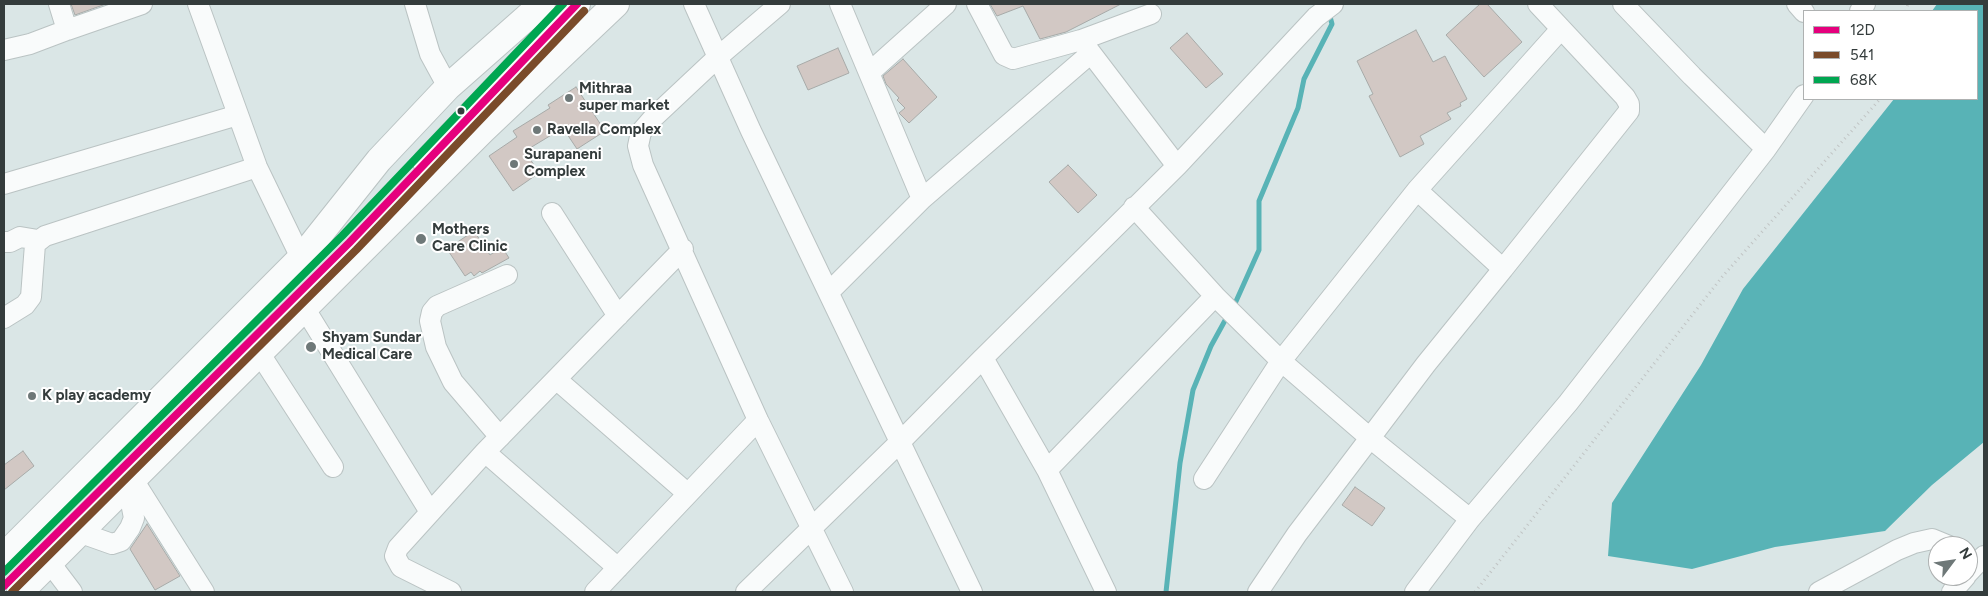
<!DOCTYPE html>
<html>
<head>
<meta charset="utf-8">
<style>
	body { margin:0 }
	#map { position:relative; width:1988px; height:596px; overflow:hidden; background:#dae6e6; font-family:Figtree,sans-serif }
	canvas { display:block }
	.frame { position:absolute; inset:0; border:5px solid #343c3c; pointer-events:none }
	.legend { position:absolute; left:1803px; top:10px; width:175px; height:90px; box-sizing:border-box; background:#fff; border:1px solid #aeb1b1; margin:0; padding:6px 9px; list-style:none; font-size:15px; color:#343c3c }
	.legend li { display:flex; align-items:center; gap:10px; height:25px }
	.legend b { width:25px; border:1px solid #aeb1b1 }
	.north { position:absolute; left:1928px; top:536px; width:50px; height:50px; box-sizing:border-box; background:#fff; border:1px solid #aeb1b1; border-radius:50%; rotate:59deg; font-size:14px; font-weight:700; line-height:20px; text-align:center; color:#343c3c }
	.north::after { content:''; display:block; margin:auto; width:18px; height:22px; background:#6e7878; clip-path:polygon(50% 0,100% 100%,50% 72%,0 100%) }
</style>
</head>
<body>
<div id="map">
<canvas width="1988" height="596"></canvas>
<div class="frame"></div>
<ul class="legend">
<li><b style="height:6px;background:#e5007d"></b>12D</li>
<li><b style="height:6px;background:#7a4b2a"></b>541</li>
<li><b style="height:6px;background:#00a651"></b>68K</li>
</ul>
<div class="north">N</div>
</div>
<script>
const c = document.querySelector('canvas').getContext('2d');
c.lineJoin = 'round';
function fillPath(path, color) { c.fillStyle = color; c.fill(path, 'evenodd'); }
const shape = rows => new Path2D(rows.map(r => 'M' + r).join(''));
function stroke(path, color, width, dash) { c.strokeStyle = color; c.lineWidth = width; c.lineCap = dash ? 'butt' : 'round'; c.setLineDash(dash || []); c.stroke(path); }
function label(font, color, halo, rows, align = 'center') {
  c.font = font + ' Figtree,sans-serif'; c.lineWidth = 4; c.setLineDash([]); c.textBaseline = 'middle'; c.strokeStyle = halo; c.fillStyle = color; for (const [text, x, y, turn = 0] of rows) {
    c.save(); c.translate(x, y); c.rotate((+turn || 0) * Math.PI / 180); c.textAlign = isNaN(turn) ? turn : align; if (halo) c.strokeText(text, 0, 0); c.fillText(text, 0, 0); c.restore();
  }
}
fillPath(shape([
	[1937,4,1984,4,1984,442,1932,485,1885,531,1775,547,1692,569,1608,556,1612,503,1701,365,1743,289,1894,99,1977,99,1977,11,1932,11]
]), '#58b3b6');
stroke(shape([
	[1233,308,1259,250,1259,201,1298,108,1304,79,1332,24,1329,13],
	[1166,592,1180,463,1193,390,1211,346,1228,315]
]), '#58b3b6', 5);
const building = shape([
	[71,4,106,4,75,15,71,4],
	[990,4,1121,4,1066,32,1040,39,1023,6,997,16,990,4],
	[1480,4,1487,4,1522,42,1484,77,1446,35,1480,4],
	[1416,30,1433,62,1445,56,1467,99,1460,103,1461,106,1447,113,1451,119,1420,136,1424,144,1400,157,1369,96,1373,94,1357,61,1416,30],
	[1187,33,1223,74,1206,88,1170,48,1187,33],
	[838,48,849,73,808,90,797,66,838,48],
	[903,59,937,97,909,123,899,113,905,108,897,100,899,98,886,84,883,76,903,59],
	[576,87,605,131,577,149,563,128,525,151,539,173,513,191,489,156,517,137,513,131,550,108,548,105,576,87],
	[1068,165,1097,195,1078,213,1049,182,1068,165],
	[474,231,490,255,502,247,509,258,482,273,480,271,474,276,471,272,465,276,447,249,474,231],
	[23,451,34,466,4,490,4,465,23,451],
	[1355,487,1385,508,1372,526,1342,505,1355,487],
	[147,524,180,576,155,590,130,549,147,524]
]);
fillPath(building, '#d2c8c4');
stroke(building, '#a7aaa8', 1);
const minor = shape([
	[59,4,67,30,142,4],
	[198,4,257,167,301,258],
	[415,4,430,54,448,87],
	[694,4,751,131,900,442,983,358],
	[780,4,719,56,654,117,641,132,638,146,643,165,758,420,843,592],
	[840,4,922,199,1090,54],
	[977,4,1004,55,1013,59,1081,40,1151,14],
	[1797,4,1804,12],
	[1860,11,1865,4],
	[1081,40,1177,166,983,358,1047,470,1215,296,1281,361,1370,438,1297,534,1258,592],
	[4,50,30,44,67,30],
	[869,73,946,4],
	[1766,149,1804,95],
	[1177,166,1316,17,1333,4],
	[4,184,238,115],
	[1417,190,1503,269,1426,364,1370,438,1470,519],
	[1134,207,1215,296],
	[552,213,618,316],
	[4,242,10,242,20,237,38,240],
	[1503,269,1629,111,1629,104,1625,97,1538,4],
	[829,292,922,199],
	[305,309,430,512],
	[4,318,25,305,31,297,35,244,45,236,257,167],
	[260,354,333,467],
	[556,379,687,493],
	[500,437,453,382,436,347,430,321,432,312,437,306,507,275],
	[485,452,618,568],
	[1047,470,1106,592],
	[1204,479,1281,361,1417,190,1561,29],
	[134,481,204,592],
	[81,533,112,544,121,541,130,528,134,518,128,487],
	[50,563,72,592],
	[1968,573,1984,556],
	[451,592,401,567,395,556,398,548,485,452,683,249],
	[595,592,758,420],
	[746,592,900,442,972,592],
	[1415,592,1470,519,1568,403,1766,149,1692,76,1623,4],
	[1819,592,1897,550,1914,543,1932,539,1949,546],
	[1952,592,1966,576]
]);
const major = shape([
	[426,162,577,4],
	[4,556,301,258,379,160,448,87,542,4],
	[20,592,483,130,616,4]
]);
stroke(minor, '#bac3c3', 22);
stroke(major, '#bac3c3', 28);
stroke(shape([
	[1906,11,1908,4],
	[1475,592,1722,277,1880,99]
]), '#c0c4c4', 3, [1, 4]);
stroke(minor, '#f9fbfb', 20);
stroke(major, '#f9fbfb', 26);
stroke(shape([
	[4,586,349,243,577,4]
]), '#e5007d', 8);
stroke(shape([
	[12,592,356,250,584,11]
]), '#7a4b2a', 8);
stroke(shape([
	[4,572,342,236,563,4]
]), '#00a651', 8);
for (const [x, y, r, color] of [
	[569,98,5,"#6e7878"],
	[461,111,4.5,"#343c3c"],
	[537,130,5,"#6e7878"],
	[514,164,5,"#6e7878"],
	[421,239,6,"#6e7878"],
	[311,347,6,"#6e7878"],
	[32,396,5,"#6e7878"]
]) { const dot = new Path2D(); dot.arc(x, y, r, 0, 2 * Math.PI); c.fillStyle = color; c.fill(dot); stroke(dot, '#fff', 2); }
label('bold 15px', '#343c3c', '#fff', [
	["Mithraa",579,89],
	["super market",579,106],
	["Ravella Complex",547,130],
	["Surapaneni",524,155],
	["Complex",524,172],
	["Mothers",432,230],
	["Care Clinic",432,247],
	["Shyam Sundar",322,338],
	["Medical Care",322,355],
	["K play academy",42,396]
], 'left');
</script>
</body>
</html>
